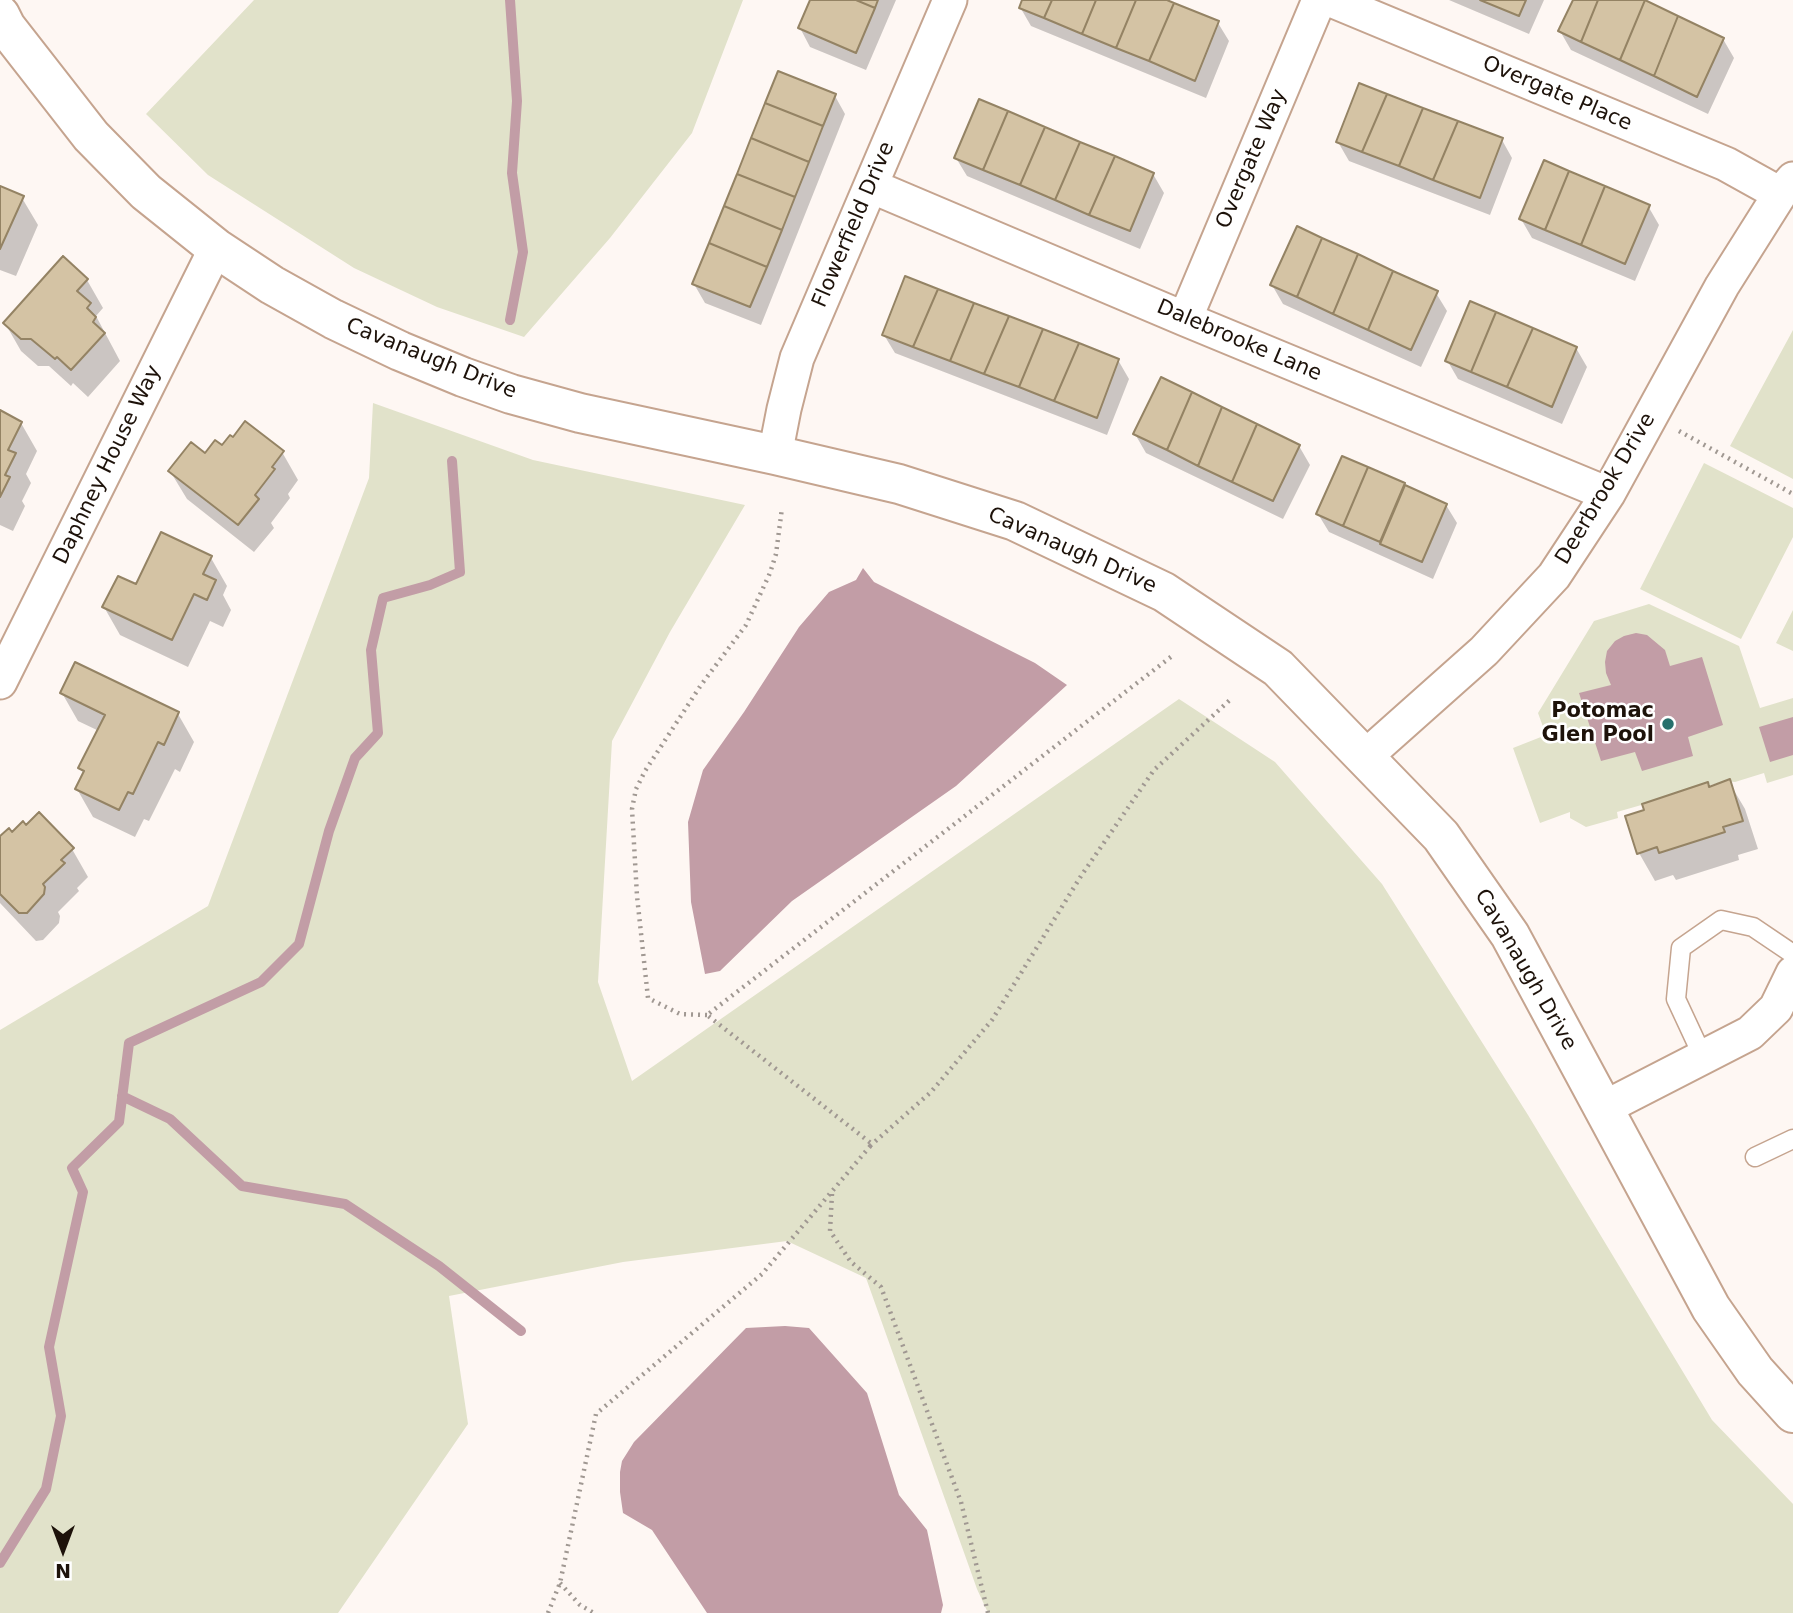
<!DOCTYPE html>
<html>
<head>
<meta charset="utf-8">
<style>
	body { margin:0 }
	#map { position:relative; width:1793px; height:1613px; overflow:hidden; background:#fef7f3; font-family:"DejaVu Sans",sans-serif }
	canvas { display:block }
	.north { position:absolute; left:28px; top:1515px; width:70px; height:70px; -webkit-text-stroke:5px #fff; paint-order:stroke; rotate:180deg; font-size:19px; font-weight:700; line-height:28px; text-align:center; color:#1d120a }
	.north::after { content:''; display:block; margin:auto; width:24px; height:32px; background:#1d120a; clip-path:polygon(50% 0,100% 100%,50% 72%,0 100%) }
</style>
</head>
<body>
<div id="map">
<canvas width="1793" height="1613"></canvas>
<div class="north">N</div>
</div>
<script>
const c = document.querySelector('canvas').getContext('2d');
c.lineJoin = 'round';
function fillPath(path, color) { c.fillStyle = color; c.fill(path, 'evenodd'); }
const shape = rows => new Path2D(rows.map(r => 'M' + r).join(''));
function stroke(path, color, width, dash) { c.strokeStyle = color; c.lineWidth = width; c.lineCap = dash ? 'butt' : 'round'; c.setLineDash(dash || []); c.stroke(path); }
function label(font, color, halo, rows, align = 'center') {
  c.font = font + ' "DejaVu Sans",sans-serif'; c.lineWidth = 5; c.setLineDash([]); c.textBaseline = 'middle'; c.strokeStyle = halo; c.fillStyle = color; for (const [text, x, y, turn = 0] of rows) {
    c.save(); c.translate(x, y); c.rotate((+turn || 0) * Math.PI / 180); c.textAlign = isNaN(turn) ? turn : align; if (halo) c.strokeText(text, 0, 0); c.fillText(text, 0, 0); c.restore();
  }
}
fillPath(shape([
	[254,0,743,0,692,133,610,238,524,337,437,307,354,268,208,175,146,114],
	[1793,330,1793,479,1730,446],
	[373,403,533,460,745,505,670,632,612,741,598,982,632,1081,1179,699,1275,762,1382,884,1528,1115,1712,1420,1793,1504,1793,1613,988,1613,977,1589,866,1278,787,1241,623,1262,449,1296,468,1424,338,1613,0,1613,0,1030,208,906,369,478],
	[1704,463,1793,508,1793,537,1741,639,1640,589],
	[1649,604,1739,646,1760,708,1793,698,1793,775,1767,783,1764,773,1735,782,1725,781,1617,812,1618,818,1586,827,1570,818,1570,812,1540,823,1513,748,1546,735,1538,713,1594,621],
	[1793,610,1793,651,1776,643]
]), '#e1e2ca');
fillPath(shape([
	[863,568,874,582,1035,663,1067,685,956,786,792,901,720,971,705,974,691,902,688,822,703,770,744,712,799,627,829,592,856,580],
	[1636,633,1647,635,1665,650,1670,666,1702,657,1723,725,1688,737,1693,756,1642,771,1635,752,1601,761,1579,693,1611,685,1606,673,1605,662,1607,651,1615,641,1624,636],
	[1793,717,1793,755,1770,762,1759,727],
	[785,1326,809,1328,867,1393,899,1495,927,1530,943,1605,941,1613,707,1613,652,1530,623,1513,620,1492,620,1472,622,1461,634,1442,746,1328]
]), '#c29da6');
fillPath(shape([
	[812,0,896,0,866,70,810,47,800,28],
	[1024,0,1163,0,1218,23,1229,41,1206,98,1031,26,1020,7],
	[1449,0,1544,0,1529,34],
	[1575,0,1640,0,1723,39,1734,58,1708,114,1571,50,1560,31],
	[835,96,845,114,761,325,705,303,694,284],
	[1502,140,1512,158,1490,215,1349,161,1338,142],
	[956,158,1153,174,1164,193,1140,249,967,176],
	[0,188,22,198,38,225,16,276,0,270],
	[1648,206,1659,225,1635,281,1532,238,1521,219],
	[87,280,103,308,96,316,120,361,88,397,73,383,71,386,49,366,38,366,21,351,5,323],
	[1272,285,1436,293,1447,311,1421,367,1283,304],
	[884,335,1118,360,1129,379,1107,435,895,353],
	[1576,348,1587,367,1562,424,1458,379,1447,360],
	[0,412,21,423,37,451,26,474,31,483,22,501,25,506,13,531,0,525],
	[1135,434,1299,446,1310,465,1283,519,1146,453],
	[222,447,282,452,298,480,288,494,290,498,271,523,274,528,254,552,187,499,170,471],
	[1343,458,1446,505,1457,523,1433,579,1329,532,1318,514],
	[211,558,227,586,223,595,231,610,223,627,210,621,188,667,120,635,104,607,137,586],
	[62,693,178,714,194,742,180,772,175,769,149,821,144,819,135,837,93,817,77,789,84,775,80,768,99,731,78,721],
	[1729,782,1745,809,1758,849,1738,855,1739,860,1676,880,1673,875,1655,881,1639,853,1709,788],
	[12,834,72,849,88,877,77,888,79,891,58,912,60,916,59,923,43,940,36,941,0,903,0,839]
]), '#0003');
stroke(shape([
	[510,0,517,101,512,173,523,252,510,320],
	[122,1096,170,1119,242,1186,345,1204,439,1266,521,1331],
	[0,1563,46,1489,61,1416,49,1347,83,1192,72,1168,119,1122,129,1043,261,982,299,944,329,831,355,758,378,733,371,650,383,598,430,585,460,572,452,461]
]), '#c29da6', 10);
const building = shape([
	[810,0,856,0,875,8,856,53,798,28,810,0],
	[856,0,878,0,875,8,856,0],
	[1022,0,1052,0,1044,18,1019,8,1022,0],
	[1052,0,1096,0,1082,34,1044,18,1052,0],
	[1096,0,1136,0,1116,48,1082,34,1096,0],
	[1136,0,1167,0,1174,3,1149,61,1116,48,1136,0],
	[1480,0,1526,0,1519,16,1480,0],
	[1573,0,1598,0,1581,42,1558,31,1573,0],
	[1598,0,1645,0,1620,60,1581,42,1598,0],
	[1645,0,1678,16,1654,76,1620,60,1645,0],
	[1174,3,1219,21,1195,81,1149,61,1174,3],
	[1678,16,1724,38,1697,97,1654,76,1678,16],
	[778,71,836,94,823,126,765,103,778,71],
	[1359,83,1387,94,1362,152,1336,142,1359,83],
	[1387,94,1423,108,1399,166,1362,152,1387,94],
	[979,99,1008,111,983,170,954,158,979,99],
	[765,103,823,126,809,162,751,138,765,103],
	[1423,108,1458,121,1433,180,1399,166,1423,108],
	[1008,111,1045,127,1020,185,983,170,1008,111],
	[1458,121,1503,138,1480,198,1433,180,1458,121],
	[1045,127,1080,142,1055,200,1020,185,1045,127],
	[751,138,809,162,795,197,737,174,751,138],
	[1080,142,1115,156,1089,215,1055,200,1080,142],
	[1115,156,1154,173,1130,231,1089,215,1115,156],
	[1544,160,1569,171,1545,230,1519,219,1544,160],
	[1569,171,1605,186,1581,245,1545,230,1569,171],
	[737,174,795,197,782,230,724,206,737,174],
	[0,186,24,196,0,249,0,186],
	[1605,186,1650,205,1625,264,1581,245,1605,186],
	[724,206,782,230,767,267,709,243,724,206],
	[1297,226,1322,238,1297,297,1270,285,1297,226],
	[1322,238,1358,254,1333,314,1297,297,1322,238],
	[709,243,767,267,750,307,692,284,709,243],
	[1358,254,1393,271,1368,330,1333,314,1358,254],
	[63,256,88,279,77,291,91,303,87,308,96,317,93,322,105,333,71,370,57,357,55,359,31,339,21,339,3,323,63,256],
	[1393,271,1438,291,1411,350,1368,330,1393,271],
	[905,276,938,289,913,347,882,335,905,276],
	[938,289,974,303,950,361,913,347,938,289],
	[1470,301,1496,312,1471,372,1445,361,1470,301],
	[974,303,1009,316,984,374,950,361,974,303],
	[1496,312,1533,328,1507,387,1471,372,1496,312],
	[1009,316,1043,329,1019,387,984,374,1009,316],
	[1533,328,1577,347,1552,407,1507,387,1533,328],
	[1043,329,1079,343,1054,401,1019,387,1043,329],
	[1079,343,1119,359,1097,418,1054,401,1079,343],
	[1161,377,1192,392,1167,450,1133,434,1161,377],
	[1192,392,1222,407,1198,466,1167,450,1192,392],
	[1222,407,1257,424,1232,482,1198,466,1222,407],
	[0,410,22,422,8,450,16,453,5,475,10,477,0,497,0,410],
	[245,421,284,451,272,467,275,469,255,495,259,499,238,525,168,471,191,442,205,453,215,440,222,445,230,435,233,437,245,421],
	[1257,424,1300,445,1273,501,1232,482,1257,424],
	[1342,456,1368,467,1343,526,1316,514,1342,456],
	[1368,467,1405,483,1380,542,1343,526,1368,467],
	[1405,485,1447,504,1422,562,1380,544,1405,485],
	[161,532,212,556,203,574,216,580,207,600,194,594,172,640,102,607,118,576,136,584,161,532],
	[75,662,179,712,164,745,158,742,133,794,128,792,119,810,75,789,84,771,78,768,105,715,60,693,75,662],
	[1730,779,1743,821,1723,827,1725,832,1659,853,1657,847,1637,854,1625,816,1644,810,1642,804,1708,782,1709,787,1730,779],
	[39,812,74,848,61,860,65,863,43,884,45,887,44,894,27,913,19,913,0,894,0,836,9,828,12,832,23,821,26,825,39,812]
]);
fillPath(building, '#d4c3a4');
stroke(building, '#948364', 2);
const lane = shape([
	[1703,1057,1676,999,1681,948,1721,920,1753,927,1793,954],
	[1755,1157,1793,1139]
]);
const street = shape([
	[1331,0,1726,164,1780,194],
	[871,186,1185,319,1608,494],
	[1185,319,1319,0],
	[775,455,784,409,797,358,950,0],
	[0,682,216,248],
	[1366,756,1484,651,1554,576,1608,494,1722,286,1780,194,1793,179],
	[1604,1108,1750,1033,1776,1008,1793,973]
]);
const secondary = shape([
	[0,15,6,27,91,136,146,192,216,248,272,285,333,319,400,351,463,377,511,394,580,413,775,455,899,484,1015,521,1164,592,1278,668,1441,836,1510,935,1711,1308,1755,1371,1793,1413]
]);
stroke(lane, '#c5a48f', 21);
stroke(street, '#c5a48f', 37);
stroke(secondary, '#c5a48f', 42);
stroke(shape([
	[1679,431,1793,494],
	[707,1015,680,1014,648,998,637,896,632,809,636,789,645,771,701,685,746,625,770,573,776,554,782,508],
	[870,1146,931,1092,992,1020,1081,876,1154,770,1232,698],
	[832,1194,830,1231,851,1262,881,1287,961,1502,988,1613],
	[560,1583,580,1605,594,1613],
	[548,1613,560,1583,596,1414,762,1274,872,1144,707,1015,1172,656]
]), '#a09892', 4.5, [2, 5]);
stroke(lane, '#fff', 18);
stroke(street, '#fff', 33);
stroke(secondary, '#fff', 38);
for (const [x, y, r, color] of [
	[1668,724,7,"#27706c"]
]) { const dot = new Path2D(); dot.arc(x, y, r, 0, 2 * Math.PI); c.fillStyle = color; c.fill(dot); stroke(dot, '#fff', 2.5); }
label('21px', '#1d120a', '#fff', [
	["Overgate Place",1557,94,23],
	["Overgate Way",1252,159,-67],
	["Flowerfield Drive",854,225,-67],
	["Dalebrooke Lane",1239,341,23],
	["Cavanaugh Drive",431,359,22],
	["Daphney House Way",108,465,-64],
	["Deerbrook Drive",1606,489,-59],
	["Cavanaugh Drive",1072,551,24],
	["Cavanaugh Drive",1525,970,60]
]);
label('bold 21px', '#1d120a', '#fff', [
	["Potomac",1654,712],
	["Glen Pool",1654,736]
], 'right');
</script>
</body>
</html>
